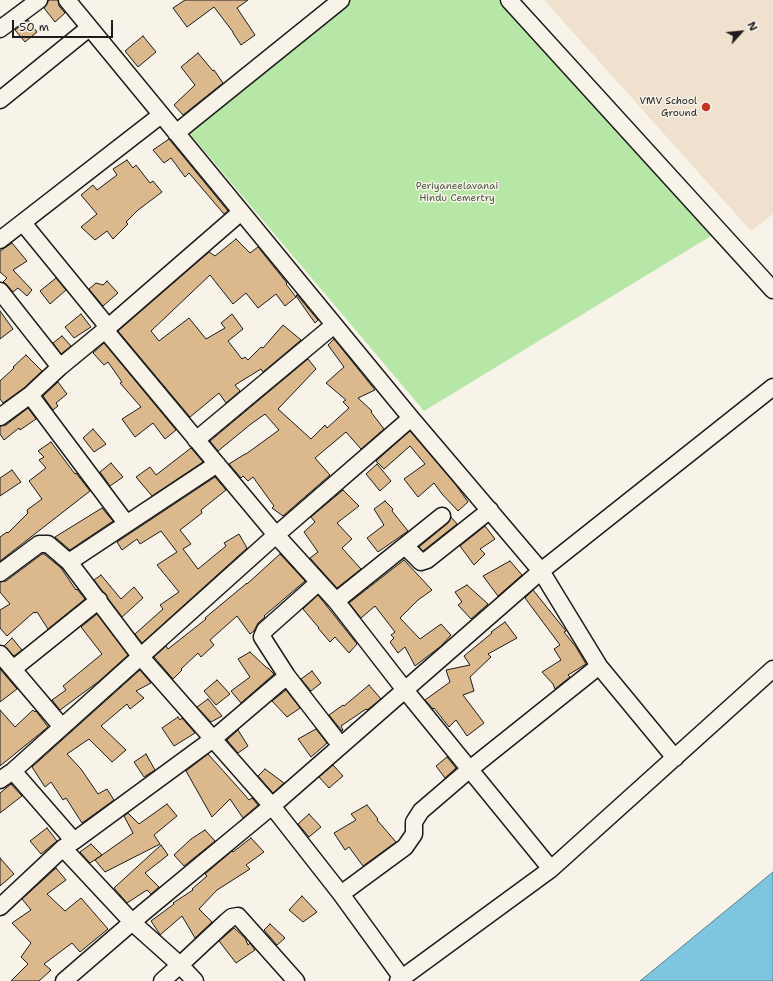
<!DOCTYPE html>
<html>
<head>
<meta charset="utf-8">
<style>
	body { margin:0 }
	#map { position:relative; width:773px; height:981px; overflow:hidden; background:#f7f3e8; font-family:"Shantell Sans",sans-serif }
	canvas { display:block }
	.north { position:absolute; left:721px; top:12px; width:40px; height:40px; -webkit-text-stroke:3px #f7f3e8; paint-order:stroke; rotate:63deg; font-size:11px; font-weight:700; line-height:16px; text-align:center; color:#1c1c1c }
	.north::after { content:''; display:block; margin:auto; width:14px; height:18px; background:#1c1c1c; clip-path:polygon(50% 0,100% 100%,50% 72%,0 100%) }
	.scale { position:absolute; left:12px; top:20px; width:101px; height:18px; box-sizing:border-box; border:2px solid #1c1c1c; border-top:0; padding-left:5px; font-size:12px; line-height:14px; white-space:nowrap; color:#1c1c1c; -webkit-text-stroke:3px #f7f3e8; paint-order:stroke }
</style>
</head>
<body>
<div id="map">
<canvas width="773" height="981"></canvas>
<div class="north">N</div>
<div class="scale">50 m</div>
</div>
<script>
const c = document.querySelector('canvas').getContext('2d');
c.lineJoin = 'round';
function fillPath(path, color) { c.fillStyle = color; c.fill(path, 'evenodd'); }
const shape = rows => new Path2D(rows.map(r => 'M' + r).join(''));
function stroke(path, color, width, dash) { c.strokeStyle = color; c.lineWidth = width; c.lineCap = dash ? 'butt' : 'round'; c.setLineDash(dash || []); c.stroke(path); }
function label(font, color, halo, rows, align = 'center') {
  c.font = font + ' "Shantell Sans",sans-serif'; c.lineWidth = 3; c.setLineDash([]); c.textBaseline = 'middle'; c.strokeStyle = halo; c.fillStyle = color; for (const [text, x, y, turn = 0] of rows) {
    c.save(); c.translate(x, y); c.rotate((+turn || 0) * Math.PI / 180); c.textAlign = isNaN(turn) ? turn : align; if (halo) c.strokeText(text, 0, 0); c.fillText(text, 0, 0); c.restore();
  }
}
fillPath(shape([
	[544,0,773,0,773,214,751,231]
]), '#efe1cd');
fillPath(shape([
	[341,0,509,0,719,231,424,411,184,127]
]), '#b7e7a6');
const water = shape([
	[773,872,773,981,640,981,773,872]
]);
fillPath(water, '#7ec6df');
stroke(water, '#578291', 1);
const building = shape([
	[49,0,58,0,59,6,65,13,55,22,44,8,49,0],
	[185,0,248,0,237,8,255,35,241,45,233,33,233,32,214,7,187,27,173,8,185,0],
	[28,20,37,32,25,42,15,30,28,20],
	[143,36,156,52,138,67,125,51,143,36],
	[198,53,213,71,214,70,223,83,183,115,174,105,195,85,181,67,198,53],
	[169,139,228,211,224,214,189,173,185,177,171,158,164,163,153,150,169,139],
	[127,160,133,168,136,165,150,183,153,181,162,192,138,210,126,222,128,224,113,239,107,231,95,240,81,227,97,214,81,195,93,185,97,190,117,175,113,169,127,160],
	[236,239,250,253,258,247,287,283,286,284,296,297,285,306,276,294,258,308,246,293,233,304,210,275,151,331,159,341,189,318,206,339,225,328,221,323,232,314,243,329,228,341,242,359,245,357,248,360,261,347,263,348,283,325,301,340,263,372,261,369,235,385,240,391,226,403,219,393,190,417,118,331,209,252,215,256,236,239],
	[12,243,27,261,13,270,32,290,27,296,18,288,13,292,7,285,3,282,7,278,0,272,0,251,12,243],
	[56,278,66,290,50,304,40,291,56,278],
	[107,281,118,293,103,306,89,289,96,283,103,285,107,281],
	[297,295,318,320,315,323,296,296,297,295],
	[0,311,13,329,0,339,0,311],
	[81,314,91,327,74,338,65,327,81,314],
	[62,336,71,346,61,354,53,343,62,336],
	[334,339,375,390,358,398,372,411,371,412,384,429,361,449,346,432,315,458,330,475,283,516,272,508,274,506,253,477,248,481,243,476,241,478,229,464,245,454,246,454,279,430,265,414,251,424,218,451,210,441,308,359,316,369,278,409,311,439,325,425,327,428,349,408,343,402,346,400,326,383,344,367,328,345,334,339],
	[104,343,176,430,165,439,153,423,135,437,122,419,141,407,120,383,122,382,108,362,104,365,93,353,104,343],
	[26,355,42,371,24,388,3,403,0,399,0,381,14,368,13,367,26,355],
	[58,382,67,394,56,403,58,406,53,410,43,396,58,382],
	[28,408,36,419,20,430,19,428,4,440,0,434,0,426,6,425,28,408],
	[93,429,106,444,94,452,83,438,93,429],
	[410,431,456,485,468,502,458,511,442,494,434,483,418,497,404,479,425,464,410,446,384,469,376,461,410,431],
	[51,442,75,474,76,473,90,491,0,561,0,537,7,532,8,533,28,513,27,510,42,499,29,481,46,468,39,460,44,457,38,451,51,442],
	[191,448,203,462,152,496,136,477,150,467,156,475,191,448],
	[111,463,123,477,110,486,100,472,111,463],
	[377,464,391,481,380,491,366,474,377,464],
	[12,470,21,482,0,496,0,478,12,470],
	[215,477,226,490,201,510,202,513,180,530,191,544,183,549,198,569,226,546,224,543,239,534,247,548,142,643,135,634,163,609,160,605,179,592,157,565,177,552,161,531,140,544,137,539,122,550,117,542,215,477],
	[343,490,359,506,337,523,352,539,342,548,361,569,337,588,310,558,318,552,304,532,315,522,311,517,343,490],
	[385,501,393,509,392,511,408,531,378,552,367,538,384,525,374,509,385,501],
	[102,508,113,521,70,550,55,537,102,508],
	[451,517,457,524,423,551,419,547,448,523,451,517],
	[485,526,495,539,480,549,485,554,474,565,460,546,485,526],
	[42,554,44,554,61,568,76,590,77,589,85,599,48,629,37,612,35,613,34,612,7,636,0,628,0,610,10,604,0,592,0,582,6,581,42,554],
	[280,554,305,581,264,616,265,617,258,623,254,631,250,634,237,616,210,640,214,645,201,657,198,653,181,669,182,670,173,679,154,657,166,646,168,649,206,619,205,618,247,583,247,584,280,554],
	[404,560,432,590,418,600,400,618,420,639,441,624,451,635,441,646,415,666,405,647,398,653,390,642,394,638,391,635,395,632,375,606,361,618,349,603,404,560],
	[510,561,522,575,498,596,483,576,510,561],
	[101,575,121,599,134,587,143,598,122,617,94,580,101,575],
	[467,585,488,604,471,619,458,605,462,602,455,592,467,585],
	[533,590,566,631,564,632,576,647,586,664,568,675,570,677,555,689,553,684,542,672,561,660,554,649,560,645,525,598,533,590],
	[318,595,357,644,349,653,335,637,330,642,318,628,319,628,303,609,318,595],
	[97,614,128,655,98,682,60,710,52,700,66,690,63,686,102,654,81,627,97,614],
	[505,622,517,638,488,654,491,657,470,677,474,691,463,695,484,723,467,736,456,720,449,727,434,708,433,709,425,700,450,682,446,670,470,665,464,656,492,633,491,632,505,622],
	[12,638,22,650,14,656,4,646,12,638],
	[250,652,267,668,268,668,274,674,241,703,231,691,250,677,238,659,250,652],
	[0,669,17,689,0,702,0,669],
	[140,670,151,683,136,691,144,698,130,709,127,704,101,726,126,750,112,762,89,739,67,754,81,769,98,794,107,789,114,800,82,823,66,798,63,800,51,782,45,787,32,767,140,670],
	[312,671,321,683,311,691,301,679,312,671],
	[217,680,230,694,216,705,204,691,217,680],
	[369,685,381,699,367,710,366,709,341,726,343,730,342,731,329,715,343,705,344,706,369,685],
	[286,690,300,708,287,717,272,701,286,690],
	[208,699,222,716,211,722,197,707,208,699],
	[0,710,15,727,33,710,35,712,36,711,48,727,0,766,0,710],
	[178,717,180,720,182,718,195,733,174,746,162,728,178,717],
	[316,729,327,743,311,757,298,739,316,729],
	[238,730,248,746,238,753,227,740,238,730],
	[146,754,155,770,144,777,134,762,146,754],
	[208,754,243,793,249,800,252,798,258,805,243,818,230,799,212,817,186,771,208,754],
	[447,757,456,768,445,778,436,766,447,757],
	[333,765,343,776,329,788,319,777,333,765],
	[265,769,284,783,273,793,258,776,265,769],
	[11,784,22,796,0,813,0,793,11,784],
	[167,804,177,816,154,835,160,844,105,872,95,860,133,833,124,816,128,813,139,824,167,804],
	[367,805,378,819,377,820,396,842,363,866,349,847,345,850,334,833,356,820,351,814,367,805],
	[309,814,321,827,309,837,298,824,309,814],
	[47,828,57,841,41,854,30,841,47,828],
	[205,830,215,841,184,866,174,855,191,839,205,830],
	[251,838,264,852,246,865,250,869,217,890,199,909,212,922,195,938,182,916,160,935,159,933,151,921,174,904,173,903,193,890,192,889,207,876,205,874,232,851,233,852,251,838],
	[91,844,102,855,90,863,80,852,91,844],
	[161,845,168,855,145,873,159,887,151,894,147,890,127,903,114,888,161,845],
	[0,858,14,874,0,886,0,858],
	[56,868,66,880,47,894,65,911,81,898,108,929,80,952,72,943,44,964,51,970,39,981,11,981,28,964,21,957,31,943,12,923,31,910,22,899,56,868],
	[302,896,317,912,303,922,289,910,302,896],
	[270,924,285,938,277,945,264,930,270,924],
	[234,928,245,938,248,945,250,943,255,950,236,963,219,941,234,928]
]);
fillPath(building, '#dcb88d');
stroke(building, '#1c1c1c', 1);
const minor = shape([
	[67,0,411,418,541,571,599,666,675,758],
	[509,0,773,290],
	[0,29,39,0],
	[0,100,89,28],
	[176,133,341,0],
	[23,223,108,327],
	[0,240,161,115],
	[0,291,60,367],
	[105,330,276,535,336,601,405,690,551,869],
	[30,395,126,523],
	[0,417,30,395,60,367,105,330,241,212],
	[196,440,334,325],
	[405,546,421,562,427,560,490,510],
	[69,562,140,656,272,806,341,894,402,978],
	[0,573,39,544,48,544,69,562,217,464],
	[319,582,265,630,262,637,287,676,341,746],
	[336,601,442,516],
	[0,654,62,727],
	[13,669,99,600],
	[0,780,13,771,276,535,411,418],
	[74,841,213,739,287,676],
	[63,848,133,923,180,965,162,981],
	[341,894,405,847,414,834,414,822,421,811,470,769,599,666],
	[0,907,63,848,74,841,13,771],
	[64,981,144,912,272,806,541,571,773,387],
	[195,981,180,965,226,922,232,917,238,916,296,981],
	[398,981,551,869,773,669]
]);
stroke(minor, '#1c1c1c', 19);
stroke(minor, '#f7f3e8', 16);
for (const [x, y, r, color] of [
	[706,107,5,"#c8321e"]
]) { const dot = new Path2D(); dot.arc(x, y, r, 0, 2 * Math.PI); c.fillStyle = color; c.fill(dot); stroke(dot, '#f7f3e8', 1.5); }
label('10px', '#1c1c1c', '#f7f3e8', [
	["VMV School",697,101],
	["Ground",697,113]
], 'right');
label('10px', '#4a5945', '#f7f3e8', [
	["Periyaneelavanai",457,186],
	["Hindu Cemertry",457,198]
]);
</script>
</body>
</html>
